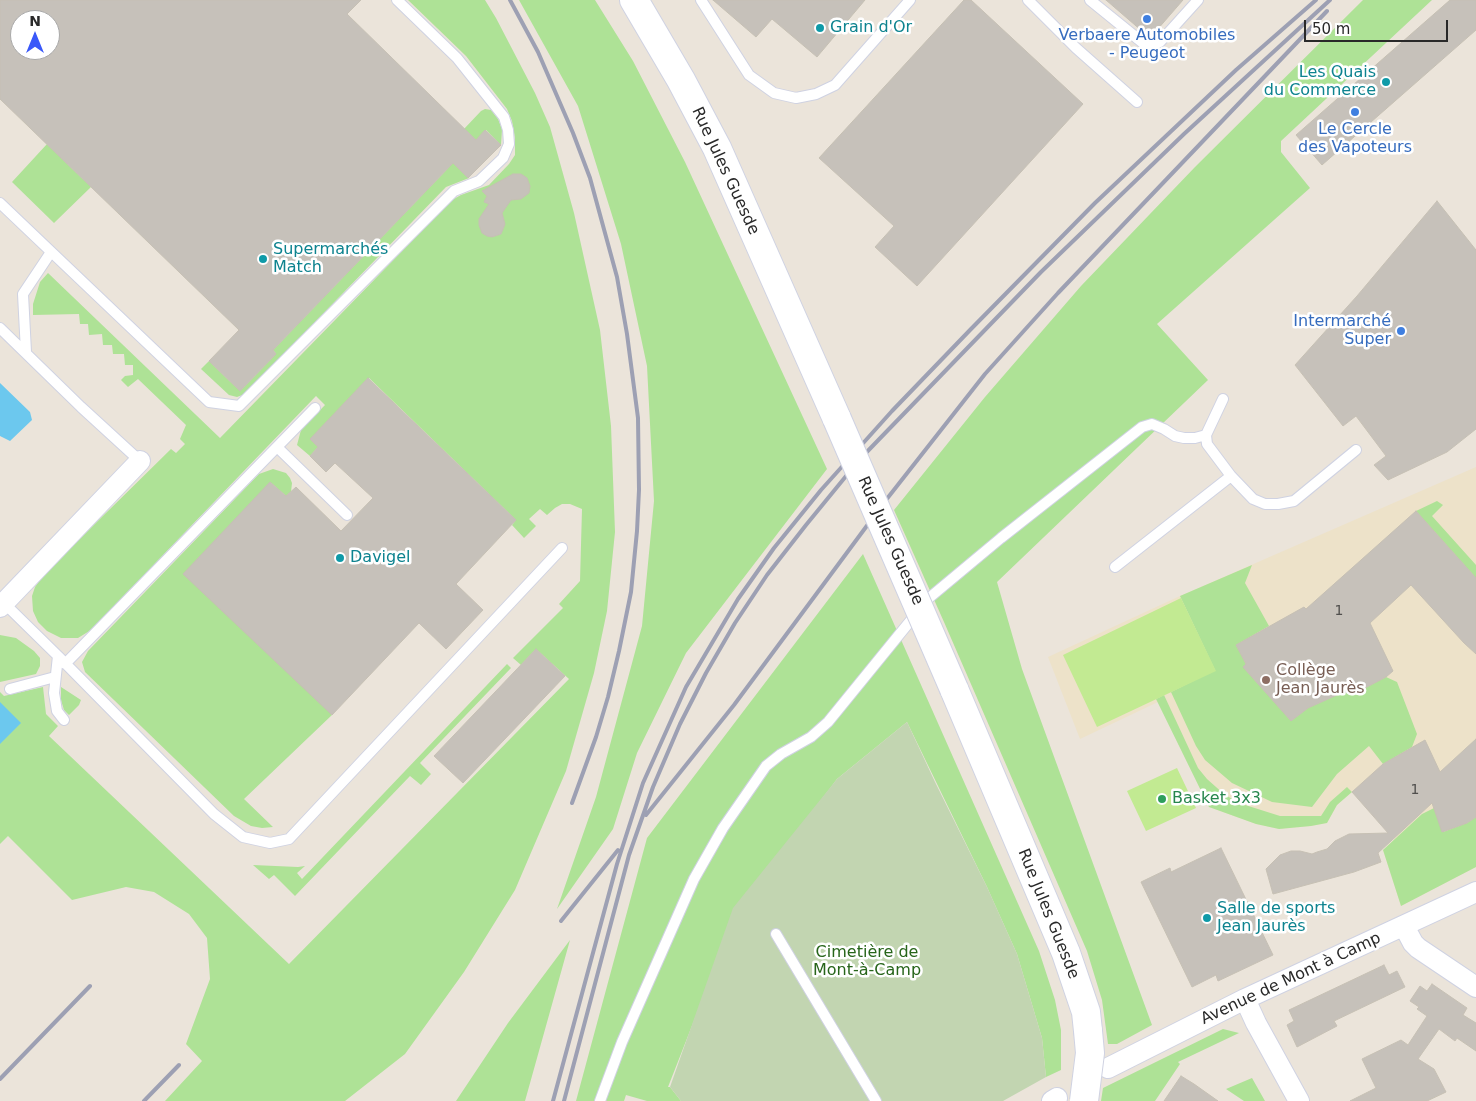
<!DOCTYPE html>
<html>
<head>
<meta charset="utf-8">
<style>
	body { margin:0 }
	#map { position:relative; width:1476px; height:1101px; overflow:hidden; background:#ebe4da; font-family:"DejaVu Sans",sans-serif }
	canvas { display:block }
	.north { position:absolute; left:10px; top:10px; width:50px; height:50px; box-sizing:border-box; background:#fff; border:1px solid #a9a9a9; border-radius:50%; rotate:0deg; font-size:14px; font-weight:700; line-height:20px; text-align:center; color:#292929 }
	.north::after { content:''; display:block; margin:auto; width:18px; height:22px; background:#3958f9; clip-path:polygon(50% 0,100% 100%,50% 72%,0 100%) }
	.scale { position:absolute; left:1304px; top:20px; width:144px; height:22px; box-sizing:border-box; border:2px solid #292929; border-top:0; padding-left:6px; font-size:15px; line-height:18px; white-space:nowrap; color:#292929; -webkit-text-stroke:4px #fff; paint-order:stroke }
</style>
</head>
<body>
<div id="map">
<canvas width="1476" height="1101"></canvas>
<div class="north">N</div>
<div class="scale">50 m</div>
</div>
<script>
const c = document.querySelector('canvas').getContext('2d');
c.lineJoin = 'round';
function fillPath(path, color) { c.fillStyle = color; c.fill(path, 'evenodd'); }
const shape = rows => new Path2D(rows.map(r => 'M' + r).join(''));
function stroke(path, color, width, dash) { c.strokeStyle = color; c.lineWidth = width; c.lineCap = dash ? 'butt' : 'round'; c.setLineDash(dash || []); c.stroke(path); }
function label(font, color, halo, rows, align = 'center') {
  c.font = font + ' "DejaVu Sans",sans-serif'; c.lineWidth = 5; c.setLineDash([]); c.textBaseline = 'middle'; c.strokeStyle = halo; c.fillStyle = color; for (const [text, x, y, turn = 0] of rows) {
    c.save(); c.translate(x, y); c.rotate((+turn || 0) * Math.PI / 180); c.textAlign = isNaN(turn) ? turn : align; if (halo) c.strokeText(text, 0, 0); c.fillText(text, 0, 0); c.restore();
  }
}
fillPath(shape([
	[1476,467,1476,867,1401,906,1383,850,1394,839,1352,792,1337,805,1327,823,1311,826,1279,829,1256,824,1209,807,1158,702,1080,739,1048,657,1180,596]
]), '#ede2c9');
fillPath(shape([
	[408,0,485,0,496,18,535,93,550,127,574,213,600,330,611,426,615,532,607,611,594,673,566,771,515,890,464,972,405,1054,345,1101,165,1101,202,1061,186,1044,210,979,207,938,189,914,154,892,126,887,72,900,8,836,0,844,0,692,4,696,43,687,46,714,58,726,49,736,289,964,569,679,536,649,521,665,513,658,563,608,559,604,580,581,582,509,570,504,562,504,555,508,547,515,540,509,529,519,536,526,524,538,512,525,516,520,369,378,311,439,318,447,310,456,297,445,301,430,325,405,316,396,91,630,78,638,61,638,47,631,38,622,33,611,32,596,35,587,45,573,171,449,176,453,185,444,180,439,186,425,138,379,128,387,121,380,125,376,133,375,133,365,125,365,124,354,113,354,112,345,103,345,102,334,89,335,88,324,80,324,79,314,33,315,33,304,40,282,48,273,220,438,452,200,461,195,489,185,509,164,515,155,515,138,512,121,507,109,466,56],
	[519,0,595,0,633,61,685,162,827,469,686,653,637,753,613,829,557,909,596,797,642,626,654,501,647,366,621,244,578,106],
	[1363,0,1432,0,1281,141,1281,152,1310,188,1157,324,1208,380,997,582,1022,669,1152,1025,1117,1044,1108,1044,1102,1000,1087,951,944,622,894,510,985,397,1081,286,1195,167],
	[485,109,491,110,498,119,502,129,501,145,486,130,476,140,464,129,481,111],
	[47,144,91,187,54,223,12,182],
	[453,163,469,178,446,187,245,394,237,397,229,395,201,369,209,361,240,391,276,354,273,350],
	[273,469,286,473,290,478,292,483,291,492,286,496,270,482,332,715,244,799,273,827,262,828,251,826,234,816,85,672,82,662,88,651,259,474],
	[1437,501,1443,505,1432,516,1476,565,1476,578,1416,511],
	[863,554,1039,951,1055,1000,1061,1030,1061,1070,1046,1077,1042,1038,1017,954,987,887,907,722,837,779,735,916,668,1087,670,1087,681,1101,647,1101,626,1095,624,1101,576,1101,647,838],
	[1252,565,1245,583,1269,626,1236,645,1246,664,1244,668,1291,721,1308,708,1337,695,1365,688,1386,677,1397,682,1417,734,1412,747,1383,764,1369,746,1337,774,1312,807,1272,802,1232,783,1205,760,1196,746,1171,692,1215,670,1180,596],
	[0,635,16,638,34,651,40,658,40,666,36,674,0,682],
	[507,664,511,668,420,763,431,774,421,785,410,776,295,896,274,875,269,879,253,865,298,867,305,866,297,873,302,879],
	[61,687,81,700,79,705,69,715,64,710,61,700],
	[1164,695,1198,768,1207,779,1225,795,1242,804,1280,816,1321,816,1330,802,1347,787,1352,792,1337,805,1327,823,1311,826,1279,829,1256,824,1209,807,1156,699],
	[1434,808,1443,832,1467,823,1476,817,1476,867,1401,906,1383,850,1422,814],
	[570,940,525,1101,456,1101,508,1023],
	[1223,1029,1239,1033,1178,1062,1180,1064,1155,1101,1101,1101,1103,1088],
	[1252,1078,1265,1101,1244,1101,1226,1089]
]), '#aee296');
fillPath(shape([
	[907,722,935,782,987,887,1017,954,1042,1038,1046,1077,1003,1101,681,1101,670,1087,733,908,837,779]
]), '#c2d5b1');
fillPath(shape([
	[1181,598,1216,671,1097,727,1063,655],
	[1177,768,1196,808,1146,831,1127,791]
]), '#c2ea92');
fillPath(shape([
	[0,383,30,412,32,420,10,441,0,436],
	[0,702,21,723,0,744]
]), '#6cc8ee');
const building = shape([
	[0,0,361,0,347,14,476,140,485,130,501,145,468,178,453,163,273,350,276,354,240,391,209,361,239,330,0,99,0,0],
	[20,20,50,20,50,50,20,50,20,20],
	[713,0,865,0,817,57,772,19,756,37,713,0],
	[964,0,971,0,1083,104,917,286,875,247,894,226,819,158,964,0],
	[1106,0,1183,0,1150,38,1106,0],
	[1450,0,1476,0,1476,30,1322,165,1296,135,1450,0],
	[513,174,521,174,527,178,530,186,529,193,521,199,511,200,502,213,505,224,501,234,492,237,487,236,482,233,479,225,479,219,489,204,484,202,487,196,482,191,513,174],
	[1437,201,1476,250,1476,429,1447,452,1388,480,1374,465,1386,456,1356,416,1343,426,1295,365,1357,296,1437,201],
	[368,378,516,520,456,584,483,610,446,649,419,623,332,715,183,574,270,482,286,496,296,487,341,531,373,498,335,463,326,472,310,456,318,447,310,439,368,378],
	[1416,511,1476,578,1476,654,1464,643,1411,585,1370,623,1393,671,1386,677,1365,688,1337,695,1308,708,1291,721,1243,667,1246,664,1236,645,1304,607,1306,609,1416,511],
	[536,649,565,676,463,783,434,756,536,649],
	[1476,739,1476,817,1467,823,1442,832,1432,803,1378,853,1381,862,1354,872,1273,894,1266,869,1280,855,1291,851,1300,851,1312,854,1317,852,1327,849,1335,841,1349,834,1388,833,1352,792,1383,764,1425,740,1440,772,1476,739],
	[1221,848,1273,955,1218,981,1216,975,1192,987,1141,882,1170,868,1171,872,1221,848],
	[1384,965,1389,975,1397,971,1405,987,1334,1021,1337,1026,1297,1047,1287,1025,1294,1021,1289,1010,1384,965],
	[1432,984,1467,1008,1463,1015,1476,1023,1476,1051,1457,1038,1455,1041,1439,1029,1418,1059,1434,1069,1446,1092,1427,1101,1350,1101,1376,1088,1362,1059,1401,1040,1408,1045,1427,1016,1417,1009,1419,1007,1410,1001,1420,986,1427,991,1432,984],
	[1181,1076,1194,1084,1218,1101,1164,1101,1181,1076]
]);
fillPath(building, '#c6c1ba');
stroke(building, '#c6c0b4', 1);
const lane = shape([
	[701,0,749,75,774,93,796,98,816,94,835,85,910,0],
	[1028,0,1076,48,1137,102],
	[1090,0,1143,43,1151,45,1160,42,1198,0],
	[0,203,209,402,239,406,454,191,479,181,503,158,509,144,508,130,504,117,457,58,397,0],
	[0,328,81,407,140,461],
	[26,352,23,294,51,252],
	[1223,399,1206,435,1207,444,1231,476,1253,499,1265,504,1278,504,1294,501,1356,450],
	[277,447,347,515],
	[1115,567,1231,476],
	[4,603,58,656,54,693,57,711,64,720],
	[58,656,214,814,243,837,270,843,289,839,562,548],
	[65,664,315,408],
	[10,689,55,677],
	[776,934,876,1101],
	[600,1101,622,1042,694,879,723,828,766,766,781,754,811,737,828,722,929,598,1001,538,1142,427,1152,424,1164,429,1175,436,1184,438,1195,438,1206,435]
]);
const street = shape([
	[0,607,140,461],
	[1404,926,1413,943,1418,948,1476,987],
	[1245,999,1256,1023,1299,1101],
	[1108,1068,1245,999,1476,892],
	[1052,1101,1057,1098]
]);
const secondary = shape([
	[634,0,681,80,717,148,837,419],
	[954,689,1066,953,1086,1012,1088,1031]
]);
stroke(lane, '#cfd2e2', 12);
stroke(street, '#cfd2e2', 22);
stroke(secondary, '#cfd2e2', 30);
stroke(lane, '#fff', 10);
stroke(street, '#fff', 20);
stroke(secondary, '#fff', 28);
stroke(shape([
	[510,0,538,52,573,133,590,178,617,277,627,334,638,418,639,490,637,531,631,592,619,651,608,697,596,737,572,803],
	[646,815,734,705,886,500,985,374,1058,293,1327,11],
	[561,921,618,850],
	[0,1079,90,986],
	[144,1101,179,1065],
	[553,1101,617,864,643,783,686,687,738,599,774,548,821,490,892,411,971,329,1095,203,1236,70,1316,0],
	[564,1101,629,855,653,787,680,724,706,673,735,623,767,575,806,525,860,459,1041,272,1184,134,1330,0]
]), '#9da0b3', 4);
const secondaryBridge = shape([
	[837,419,954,689],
	[1084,1101,1090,1053,1088,1031]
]);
stroke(secondaryBridge, '#cfd2e2', 30, []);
stroke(secondaryBridge, '#fff', 28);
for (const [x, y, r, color] of [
	[1147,19,5,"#3f7fe0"],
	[820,28,5,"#0f9aa8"],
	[1386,82,5,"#0f9aa8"],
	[1355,112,5,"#3f7fe0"],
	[263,259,5,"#0f9aa8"],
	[1401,331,5,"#3f7fe0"],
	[340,558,5,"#0f9aa8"],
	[1266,680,5,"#8d6e63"],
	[1162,799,5,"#2e9e5b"],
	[1207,918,5,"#0f9aa8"]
]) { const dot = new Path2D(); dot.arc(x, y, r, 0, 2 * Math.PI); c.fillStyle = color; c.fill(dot); stroke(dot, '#fff', 2); }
label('14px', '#504f4d', null, [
	["1",1339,611],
	["1",1415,790]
]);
label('16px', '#0d838f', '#fff', [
	["Grain d'Or",830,28],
	["Les Quais",1376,73,"right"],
	["du Commerce",1376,91,"right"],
	["Supermarchés",273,250],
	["Match",273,268],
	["Davigel",350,558],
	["Salle de sports",1217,909],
	["Jean Jaurès",1217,927]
], 'left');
label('16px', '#366cbe', '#fff', [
	["Verbaere Automobiles",1147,36],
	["- Peugeot",1147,54],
	["Le Cercle",1355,130],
	["des Vapoteurs",1355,148],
	["Intermarché",1391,322,"right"],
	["Super",1391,340,"right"]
]);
label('16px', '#292929', '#fff', [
	["Rue Jules Guesde",725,171,65],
	["Rue Jules Guesde",890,541,66],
	["Rue Jules Guesde",1048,914,68],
	["Avenue de Mont à Camp",1291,979,-25]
]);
label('16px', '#785e54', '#fff', [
	["Collège",1276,671],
	["Jean Jaurès",1276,689]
], 'left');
label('16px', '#27864d', '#fff', [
	["Basket 3x3",1172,799]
], 'left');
label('16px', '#27651a', '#fff', [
	["Cimetière de",867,953],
	["Mont-à-Camp",867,971]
]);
</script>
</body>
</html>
